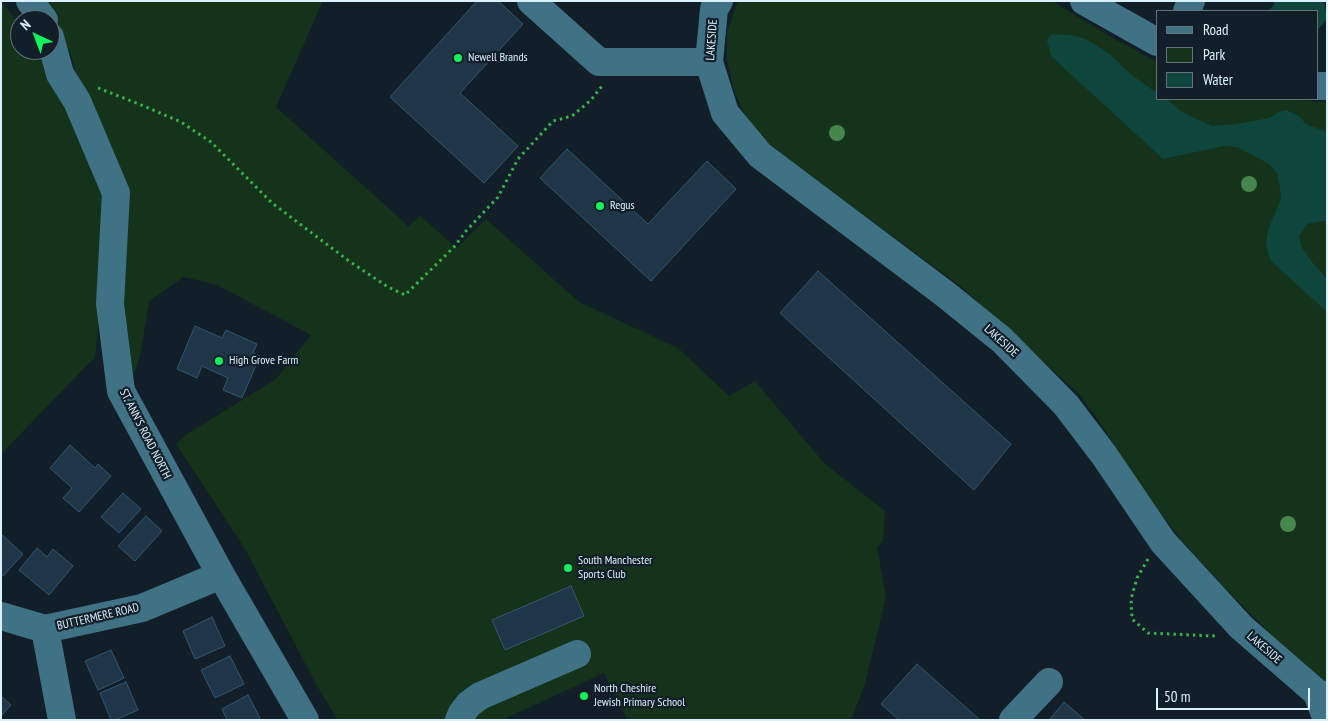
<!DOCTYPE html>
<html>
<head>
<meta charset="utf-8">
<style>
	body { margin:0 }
	#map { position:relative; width:1328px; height:721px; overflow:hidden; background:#121f28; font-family:"PT Sans Narrow",sans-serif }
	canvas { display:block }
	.frame { position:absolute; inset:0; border:2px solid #dbf1fd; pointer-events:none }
	.legend { position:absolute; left:1156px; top:10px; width:162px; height:90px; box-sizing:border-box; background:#121f28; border:1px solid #62737d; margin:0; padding:6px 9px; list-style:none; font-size:15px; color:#dbf1fd }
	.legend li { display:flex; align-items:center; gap:10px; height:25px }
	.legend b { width:25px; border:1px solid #62737d }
	.north { position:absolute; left:10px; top:10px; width:50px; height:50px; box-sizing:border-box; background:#121f28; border:1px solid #62737d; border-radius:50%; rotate:317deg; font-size:14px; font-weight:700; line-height:20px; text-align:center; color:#dbf1fd }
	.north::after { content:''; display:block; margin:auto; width:18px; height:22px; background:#11f35a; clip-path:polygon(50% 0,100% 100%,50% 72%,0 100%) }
	.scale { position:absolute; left:1156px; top:688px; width:154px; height:22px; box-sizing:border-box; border:2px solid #dbf1fd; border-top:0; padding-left:6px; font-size:15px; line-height:18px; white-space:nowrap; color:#dbf1fd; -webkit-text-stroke:4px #121f28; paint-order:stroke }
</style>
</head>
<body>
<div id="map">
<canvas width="1328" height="721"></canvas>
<div class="frame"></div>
<ul class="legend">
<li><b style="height:6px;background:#3f7285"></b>Road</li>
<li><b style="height:14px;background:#15321a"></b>Park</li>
<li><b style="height:14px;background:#0e453d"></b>Water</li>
</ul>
<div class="north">N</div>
<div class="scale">50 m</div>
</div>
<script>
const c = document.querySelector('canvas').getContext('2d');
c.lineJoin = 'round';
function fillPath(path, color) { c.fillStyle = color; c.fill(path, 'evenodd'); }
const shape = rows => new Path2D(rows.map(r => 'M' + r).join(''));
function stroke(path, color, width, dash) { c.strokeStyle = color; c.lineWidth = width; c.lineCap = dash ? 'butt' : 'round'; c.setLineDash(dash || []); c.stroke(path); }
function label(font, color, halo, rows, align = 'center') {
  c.font = font + ' "PT Sans Narrow",sans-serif'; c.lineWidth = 4.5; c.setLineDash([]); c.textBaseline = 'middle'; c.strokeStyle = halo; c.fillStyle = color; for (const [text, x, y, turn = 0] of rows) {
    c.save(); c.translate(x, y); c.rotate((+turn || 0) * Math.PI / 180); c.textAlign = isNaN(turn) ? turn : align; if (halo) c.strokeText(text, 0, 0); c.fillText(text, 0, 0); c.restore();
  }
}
fillPath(shape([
	[1,1,20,25,20,50,39,50,42,54,113,190,95,357,1,454],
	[50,1,323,1,276,107,404,222,408,227,420,216,457,248,486,219,579,302,678,348,729,396,755,381,824,463,885,511,883,541,877,547,886,597,865,684,851,720,627,720,604,673,502,720,338,720,317,686,245,549,176,444,187,434,276,379,311,335,217,285,184,277,149,301,141,351,135,372,125,369,122,195,82,94,71,55,59,31],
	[738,1,1052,1,1113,38,1157,62,1157,99,1280,99,1327,102,1327,684,1274,638,1219,582,1182,541,1141,487,1101,424,1079,394,959,285,786,158,766,141,748,122,735,94,727,61,727,32]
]), '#15321a');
fillPath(shape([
	[1275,1,1324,1,1327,18,1323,24,1317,30,1317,11,1268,11,1274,5],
	[1052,34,1070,35,1084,38,1110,54,1129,73,1157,93,1157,99,1167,99,1182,112,1212,126,1237,124,1269,118,1279,112,1286,110,1293,113,1300,117,1306,124,1327,132,1327,222,1323,221,1307,224,1299,236,1302,248,1312,262,1327,279,1327,312,1272,262,1268,254,1266,242,1268,230,1281,199,1280,188,1277,173,1269,164,1237,147,1224,146,1163,159,1051,56,1047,40,1050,35]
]), '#0e453d');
const building = shape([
	[477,1,498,1,523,24,460,93,518,146,484,183,390,97,477,1],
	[567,149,648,224,707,161,736,189,651,281,540,178,567,149],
	[818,271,1011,444,974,490,780,313,818,271],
	[195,326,222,338,226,330,257,344,253,353,260,356,242,398,223,390,228,378,202,366,197,378,177,369,195,326],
	[70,445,95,468,98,464,111,476,79,512,63,498,72,488,50,468,70,445],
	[123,493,141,509,119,533,101,517,123,493],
	[146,516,162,531,135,561,118,546,146,516],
	[1,534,23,554,3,576,1,575,1,534],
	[37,548,47,557,53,549,73,566,49,595,19,570,37,548],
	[571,586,584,616,505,650,492,620,571,586],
	[212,617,225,646,195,659,183,631,212,617],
	[111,650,124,678,98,690,85,661,111,650],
	[230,656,244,684,215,698,201,670,230,656],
	[917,664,980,720,899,720,881,704,917,664],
	[126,682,138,710,115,720,111,720,100,693,126,682],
	[248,695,260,718,257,720,227,720,222,709,248,695],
	[1,696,11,705,1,716,1,696],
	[1064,702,1085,720,1049,720,1064,702]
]);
fillPath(building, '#1f3648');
stroke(building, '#325773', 1);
stroke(shape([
	[98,88,139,104,181,122,211,142,272,203,349,261,388,287,405,295,454,247,466,231,498,197,518,159,553,121,572,116,591,100,602,86],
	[1148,559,1137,578,1131,599,1132,619,1148,633,1213,636,1216,635]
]), '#37b54c', 3, [2.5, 4]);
stroke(shape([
	[30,1,44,20],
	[531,1,599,62,709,62],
	[719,1,714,9,709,62,725,113,760,155,945,294,1002,340,1066,405,1104,455,1163,542,1241,627,1317,693,1327,696],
	[1084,1,1157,42],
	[1187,11,1191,1],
	[50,37,60,74,77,101,116,193,110,304,121,391,221,575,305,720],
	[1317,86,1327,86],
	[1,616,45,629,142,608,221,575],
	[45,629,62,720],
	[1317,693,1327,720],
	[459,720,462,713,469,704,480,696,577,654],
	[1013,720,1049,682]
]), '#3f7285', 28);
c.fillStyle = '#44864c';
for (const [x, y] of [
	[837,133],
	[1249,184],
	[1288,524]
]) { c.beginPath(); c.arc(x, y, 8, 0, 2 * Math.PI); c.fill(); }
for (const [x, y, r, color] of [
	[458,58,5,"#11f35a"],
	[600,206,5,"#11f35a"],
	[219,361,5,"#11f35a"],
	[568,568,5,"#11f35a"],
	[584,696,5,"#11f35a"]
]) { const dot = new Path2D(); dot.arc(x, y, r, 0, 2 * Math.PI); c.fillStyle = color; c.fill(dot); stroke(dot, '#121f28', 2); }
label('12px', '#dbf1fd', '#121f28', [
	["LAKESIDE",712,40,-86],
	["LAKESIDE",1001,341,42],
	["ST. ANN'S ROAD NORTH",145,434,63],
	["BUTTERMERE ROAD",98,617,-13],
	["LAKESIDE",1264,648,41]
]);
label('12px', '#dbf1fd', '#121f28', [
	["Newell Brands",468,58],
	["Regus",610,206],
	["High Grove Farm",229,361],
	["South Manchester",578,561],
	["Sports Club",578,575],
	["North Cheshire",594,689],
	["Jewish Primary School",594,703]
], 'left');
</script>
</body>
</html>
